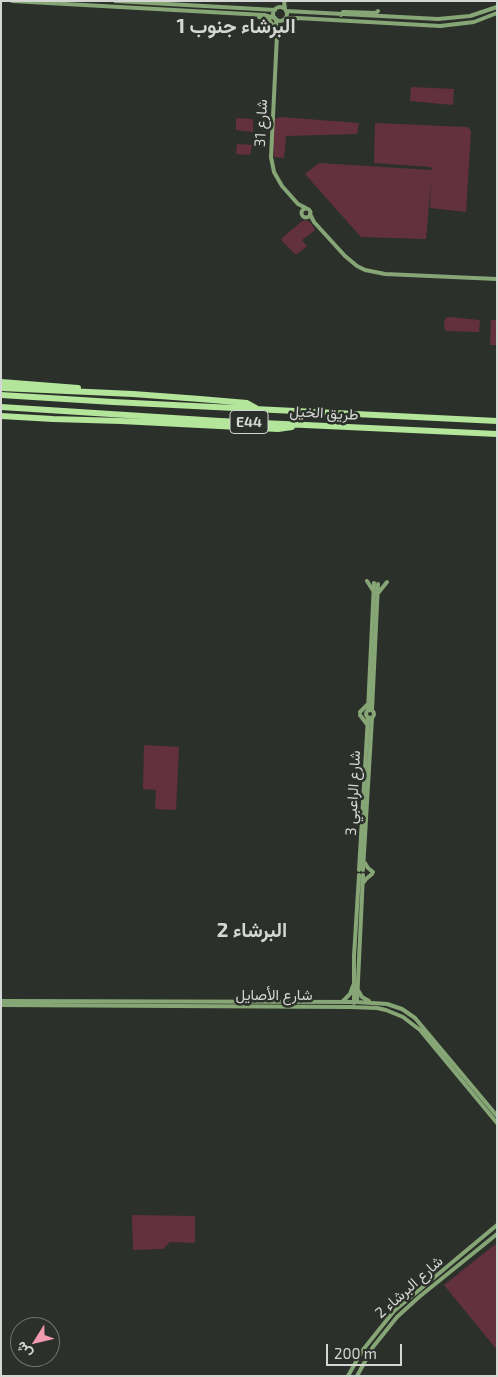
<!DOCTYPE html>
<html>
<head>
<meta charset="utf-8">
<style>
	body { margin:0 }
	#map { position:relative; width:498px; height:1377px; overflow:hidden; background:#2c302b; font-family:"Exo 2",Vazirmatn,sans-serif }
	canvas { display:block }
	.frame { position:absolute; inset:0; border:2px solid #d5d7d4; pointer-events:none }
	.north { position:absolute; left:10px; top:1317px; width:50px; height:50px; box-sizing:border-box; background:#2c302b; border:1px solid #70736f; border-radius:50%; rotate:234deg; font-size:14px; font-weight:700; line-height:20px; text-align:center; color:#d5d7d4 }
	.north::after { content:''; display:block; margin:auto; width:18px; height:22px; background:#f29aae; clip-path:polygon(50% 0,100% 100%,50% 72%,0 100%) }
	.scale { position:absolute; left:326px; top:1344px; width:76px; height:22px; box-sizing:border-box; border:2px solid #d5d7d4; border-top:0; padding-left:6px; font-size:15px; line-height:18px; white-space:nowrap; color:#d5d7d4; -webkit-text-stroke:4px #2c302b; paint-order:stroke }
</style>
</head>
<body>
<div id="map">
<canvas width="498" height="1377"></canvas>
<div class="frame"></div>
<div class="north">ش</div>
<div class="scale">200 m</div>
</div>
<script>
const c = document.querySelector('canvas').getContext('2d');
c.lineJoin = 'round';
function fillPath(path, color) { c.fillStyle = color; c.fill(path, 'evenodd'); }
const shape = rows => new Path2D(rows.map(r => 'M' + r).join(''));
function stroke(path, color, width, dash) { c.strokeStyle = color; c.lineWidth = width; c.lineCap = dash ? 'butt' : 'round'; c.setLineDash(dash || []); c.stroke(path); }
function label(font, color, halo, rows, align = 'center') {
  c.font = font + ' "Exo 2",Vazirmatn,sans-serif'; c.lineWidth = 5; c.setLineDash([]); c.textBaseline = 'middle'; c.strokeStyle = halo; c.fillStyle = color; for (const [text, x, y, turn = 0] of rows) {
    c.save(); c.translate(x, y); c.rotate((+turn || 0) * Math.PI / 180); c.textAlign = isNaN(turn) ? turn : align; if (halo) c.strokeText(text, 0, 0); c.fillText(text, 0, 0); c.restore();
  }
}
fillPath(shape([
	[411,87,454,89,453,105,410,101],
	[280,117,359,123,357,134,286,136,284,158,274,157,273,143,274,119],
	[238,118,253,119,253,132,236,130,236,119],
	[375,123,467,127,469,128,471,131,466,212,430,208,431,180,426,239,361,237,305,174,319,163,432,170,431,167,374,163],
	[237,144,252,145,250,155,236,154],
	[305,220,310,222,315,230,302,240,307,246,296,255,282,241,282,238,301,222],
	[450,317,480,320,479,332,445,331,444,322,446,318],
	[491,320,497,320,497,345,490,345],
	[144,745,179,747,176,810,155,809,156,790,143,789],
	[132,1215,195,1216,195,1243,170,1242,163,1249,133,1250],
	[497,1243,497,1350,444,1285]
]), '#63313d');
stroke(shape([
	[12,1,264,15,275,18],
	[115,1,275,10],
	[284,1,285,9],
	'273 14a7 7 0 1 1 14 0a7 7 0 1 1-14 0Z',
	[286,11,438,19,470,16,497,7],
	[341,15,343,12,346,12,376,13,378,11],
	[259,17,269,20,275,28],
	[276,19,277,35,271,157,274,172,282,186,298,204,306,208],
	[285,19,297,18,440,26,474,22,497,13],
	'301.5 213a4.5 4.5 0 1 1 9 0a4.5 4.5 0 1 1-9 0Z',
	[310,214,314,222,345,256,357,266,365,270,385,274,497,279],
	[367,581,374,592],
	[379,592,387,582],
	'366 714a4 4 0 1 1 8 0a4 4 0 1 1-8 0Z',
	[368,710,374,583],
	[372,710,378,584],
	[360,712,368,704],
	[360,715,366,723],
	[365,863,368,868,373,872],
	[359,870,368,717],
	[363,870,372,718],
	[363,883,366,879,372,874],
	[358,990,362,997,369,1001],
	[1,1001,357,1002,387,1004,402,1009,415,1018,497,1116],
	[343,1001,350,994,353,986],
	[357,1002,363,875],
	[354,1003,354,956,359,875],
	[1,1005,350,1007,377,1008,386,1010,403,1017,420,1030,497,1123],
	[348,1376,362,1351,394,1311,497,1225],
	[357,1376,373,1347,397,1317,419,1297,497,1234]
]), '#86a676', 4);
stroke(shape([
	[1,382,78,388],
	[1,388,133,394,200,399,247,403,256,408],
	[1,395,113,402,497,421],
	[1,407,220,421,497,434],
	[1,416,53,419,121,421,278,429,292,427]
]), '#b3e59a', 6);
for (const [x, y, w] of [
	[249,422,38]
]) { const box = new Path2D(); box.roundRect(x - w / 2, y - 11.5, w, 23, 4); c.fillStyle = '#2c302b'; c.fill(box); stroke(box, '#d5d7d4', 1); }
label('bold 14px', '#d5d7d4', null, [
	["E44",249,422]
]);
label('15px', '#d5d7d4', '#2c302b', [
	["شارع 31",261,123,-87],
	["طريق الخيل",324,413,3],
	["شارع الراعبي 3",353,793,-87],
	["شارع الأصايل",274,995],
	["شارع البرشاء 2",409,1287,-42]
]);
label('bold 20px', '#d5d7d4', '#2c302b', [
	["البرشاء جنوب 1",236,26],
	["البرشاء 2",252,930]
]);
</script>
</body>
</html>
